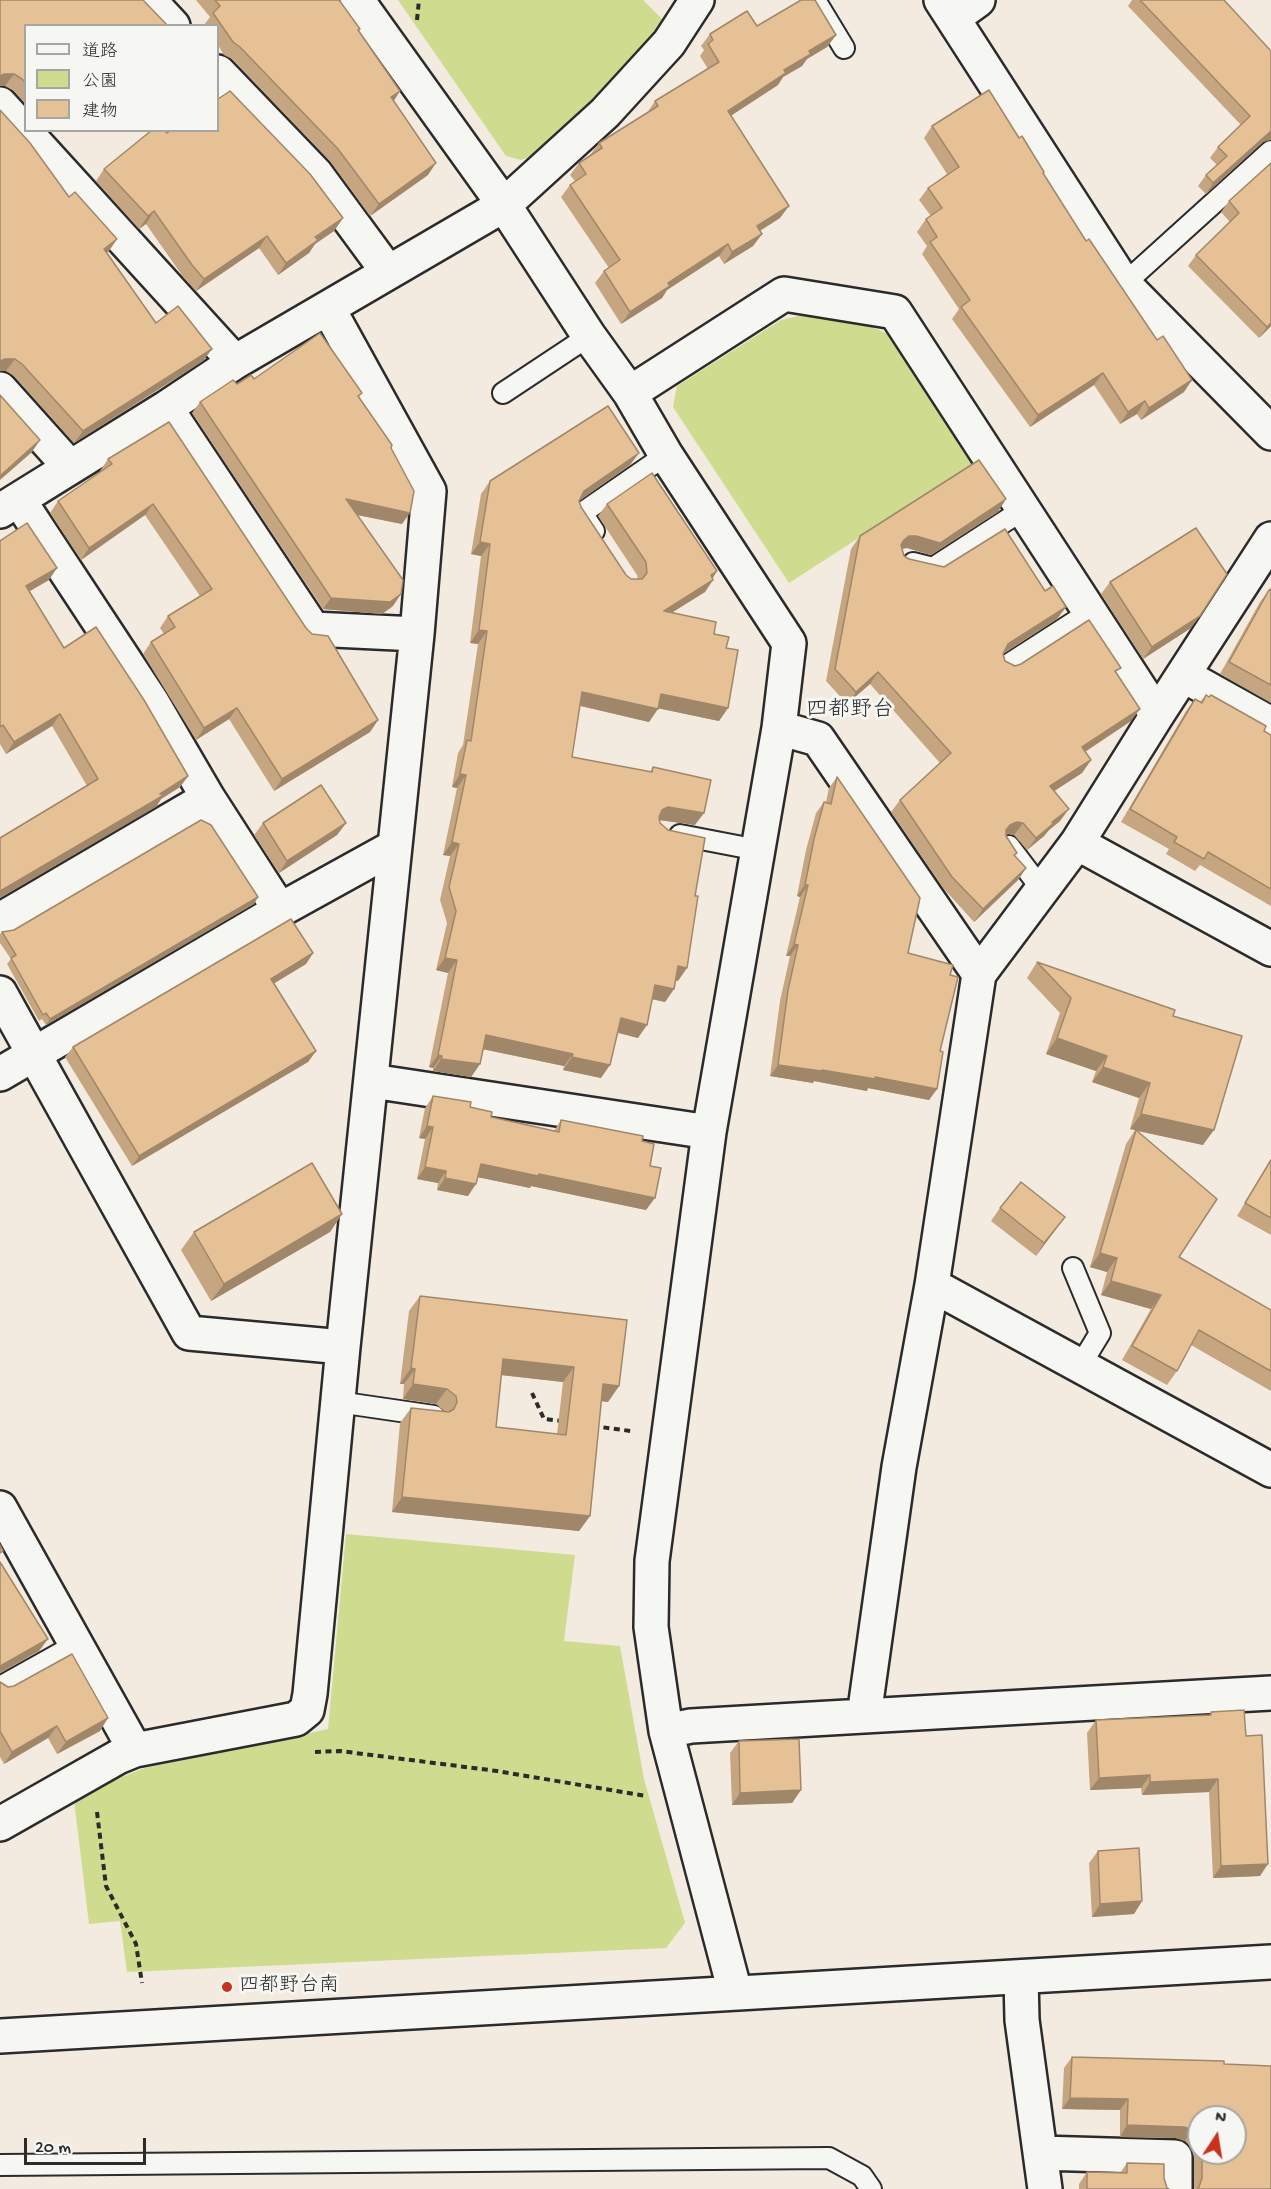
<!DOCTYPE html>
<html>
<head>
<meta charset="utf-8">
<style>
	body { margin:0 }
	#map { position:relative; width:1271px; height:2189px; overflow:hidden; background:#f3ebe0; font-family:"Gochi Hand","Klee One",sans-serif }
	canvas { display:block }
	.legend { position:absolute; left:24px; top:24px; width:195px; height:108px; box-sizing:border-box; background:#f6f6f2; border:2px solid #a5a5a2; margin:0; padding:8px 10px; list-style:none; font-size:18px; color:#2b2b2b }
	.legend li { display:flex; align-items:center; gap:12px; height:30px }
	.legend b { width:30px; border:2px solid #a5a5a2 }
	.north { position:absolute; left:1187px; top:2105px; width:60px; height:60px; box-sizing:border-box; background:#f6f6f2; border:2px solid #a5a5a2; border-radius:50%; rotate:12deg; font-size:16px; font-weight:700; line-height:24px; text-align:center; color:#2b2b2b }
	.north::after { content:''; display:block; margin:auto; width:21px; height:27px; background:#c8321e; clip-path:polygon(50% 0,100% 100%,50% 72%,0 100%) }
	.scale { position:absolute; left:24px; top:2138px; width:122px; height:27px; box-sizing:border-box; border:3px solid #2b2b2b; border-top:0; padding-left:8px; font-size:18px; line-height:21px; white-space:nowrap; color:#2b2b2b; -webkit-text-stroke:4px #f6f6f2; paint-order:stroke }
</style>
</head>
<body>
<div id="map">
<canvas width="1271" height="2189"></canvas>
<ul class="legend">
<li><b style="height:8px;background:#f6f6f2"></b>道路</li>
<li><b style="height:16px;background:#cfdb8e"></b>公園</li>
<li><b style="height:16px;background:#e6c196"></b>建物</li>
</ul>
<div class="north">N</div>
<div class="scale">20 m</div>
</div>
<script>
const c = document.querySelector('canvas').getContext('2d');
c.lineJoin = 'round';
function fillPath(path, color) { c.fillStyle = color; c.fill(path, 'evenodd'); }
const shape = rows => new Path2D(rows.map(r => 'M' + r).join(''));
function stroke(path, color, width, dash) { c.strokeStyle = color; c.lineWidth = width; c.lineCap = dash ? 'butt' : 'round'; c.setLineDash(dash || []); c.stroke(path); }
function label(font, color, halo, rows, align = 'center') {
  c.font = font + ' "Gochi Hand","Klee One",sans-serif'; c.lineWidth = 6; c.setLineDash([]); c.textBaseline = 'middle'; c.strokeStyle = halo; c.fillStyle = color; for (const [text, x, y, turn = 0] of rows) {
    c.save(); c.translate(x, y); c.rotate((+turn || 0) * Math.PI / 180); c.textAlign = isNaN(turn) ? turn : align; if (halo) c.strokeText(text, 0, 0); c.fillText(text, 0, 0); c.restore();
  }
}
fillPath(shape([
	[398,0,643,0,665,22,578,119,537,154,521,160,506,156],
	[802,315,867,325,888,334,972,465,789,583,673,407,677,386,781,320],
	[346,1534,575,1555,564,1641,620,1646,644,1779,685,1923,666,1948,127,1972,120,1921,89,1924,74,1800,101,1785,145,1768,328,1729]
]), '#cfdb8e');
const service = shape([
	[815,0,844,48],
	[1124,284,1271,151],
	[503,393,589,336],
	[594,531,582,513,666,455],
	[913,563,933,568,1024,509],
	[1006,666,1090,612],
	[680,835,758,850],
	[1009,846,1043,891],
	[1073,1268,1100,1333,1080,1366],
	[338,1402,434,1416],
	[0,1687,77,1644],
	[0,2165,829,2158,862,2176,871,2189]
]);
const minor = shape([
	[149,0,173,26],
	[357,0,504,205,589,336,630,393,666,455,789,643,779,728,709,1132,652,1561,651,1627,666,1731,735,1992],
	[941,0,1124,284,1271,433],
	[953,18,978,0],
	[218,72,316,174,388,272],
	[0,104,235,362],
	[0,389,70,467],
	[630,393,784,294,895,312,1157,715],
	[166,408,313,629,417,634],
	[19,500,152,702,208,798,280,910],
	[0,511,166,408,235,362,504,205,605,113,669,43,697,0],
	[1183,675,1271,724],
	[779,728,818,739,979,974],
	[1077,843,1271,949],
	[0,920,208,798],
	[0,993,189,1333,343,1347],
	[0,1074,280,910,394,847],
	[372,1081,709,1132],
	[932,1285,1271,1470],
	[0,1508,135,1750,296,1719,307,1710,310,1694,343,1347,417,634,429,491,328,308],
	[864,1716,1271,1693],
	[666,1731,691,1726,864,1716,899,1467,932,1285,979,974,1077,843,1157,715,1271,539],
	[0,1824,118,1757,135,1750],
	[1021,1977,1022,2020,1045,2189],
	[1041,2153,1175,2157,1175,2189]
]);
const tertiary = shape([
	[0,2036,1271,1962]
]);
stroke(service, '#2b2b2b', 24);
stroke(minor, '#2b2b2b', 38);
stroke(tertiary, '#2b2b2b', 38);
stroke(shape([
	[417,20,419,0],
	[532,1393,544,1419,562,1421],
	[593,1426,631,1431],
	[315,1752,340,1751,497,1771,646,1796],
	[97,1812,106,1886,136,1944,142,1983]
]), '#2b2b2b', 4, [6, 4.5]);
stroke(service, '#f6f6f2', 20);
stroke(minor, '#f6f6f2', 33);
stroke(tertiary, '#f6f6f2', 33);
fillPath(shape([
	[0,0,26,26,26,104,14,91,5,86,0,86],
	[196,0,339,0,360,29,359,31,400,91,394,101,428,175,370,216,330,161,232,59,224,55,218,45,218,26,204,25,210,17],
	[1132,0,1224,0,1263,142,1206,194,1198,186,1206,175,1217,165,1210,158,1218,147,1241,125,1128,6],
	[757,26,836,35,827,47,807,59,802,66,783,77,778,85,731,115,780,218,760,231,762,234,753,246,724,264,719,256,667,290,662,298,621,324,595,283,604,271,609,268,561,197,570,185,575,181,570,175,579,163,590,155,599,143,647,113,655,101,708,69,700,56,704,50,701,46,710,34],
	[0,110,69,197,117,239,107,252,156,323,203,361,74,443,14,376,6,371,0,371],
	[932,126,1043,174,1184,392,1141,420,1137,414,1120,424,1094,385,1030,427,952,319,959,309,922,254,927,246,917,232,926,219,931,216,919,200,928,188,947,174,924,138],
	[167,133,343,218,334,231,315,244,309,253,278,275,259,248,196,291,184,278,146,224,139,229,96,181,104,169],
	[1271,163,1271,326,1259,338,1188,266,1196,255,1230,222,1221,212,1229,201],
	[254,379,362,393,359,397,391,448,402,524,357,515,393,606,382,614,323,609,192,413,200,402,237,384],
	[108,459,306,628,378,720,370,732,274,791,229,719,196,740,143,654,151,642,164,634,160,628,168,616,200,596,145,515,81,560,50,513,58,501,101,472,100,471],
	[630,465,579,501,581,507,626,575,631,579,638,579,637,575,598,516,607,504,717,571,705,592,673,612,714,634,726,648,728,708,719,721,658,708,649,722,580,706,572,757,650,772,653,767,695,825,659,820,678,981,676,980,674,989,665,1002,652,999,638,1038,618,1033,601,1078,563,1070,564,1066,483,1049,480,1064,471,1077,433,1071,433,1068,429,1067,448,973,436,970,447,923,440,900,450,856,443,855,457,788,452,787,458,753,463,745,478,644,470,643,481,556,471,554,481,494,490,481],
	[998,512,931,555,907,548,902,549,904,556,909,559,1045,591,1066,607,1057,619,1003,654,1005,661,1015,666,1117,673,1131,721,1085,752,1091,760,1082,773,1054,791,1060,821,1049,830,1044,836,1027,850,1014,835,1008,834,1006,835,1017,853,1015,856,1026,868,1018,880,974,922,944,889,891,812,900,800,940,763,870,684,847,704,826,681,851,549,860,536],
	[0,541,49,580,29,591,64,648,188,776,180,787,161,799,156,807,87,786,52,726,6,754,0,744],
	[1110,582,1191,628,1143,659,1101,594],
	[1271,587,1271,703,1220,674,1260,602],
	[1206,695,1271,735,1271,906,1200,865,1195,871,1166,854,1169,849,1121,822,1186,711,1195,699,1200,702],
	[837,777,908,953,950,975,940,1051,937,1089,929,1100,868,1088,867,1091,814,1081,813,1083,770,1076,780,1001,790,956,786,956,800,897,797,896,806,850,816,813,824,802,826,802,829,788],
	[263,823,346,823,337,835,279,873,254,835],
	[258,897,254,904,46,1025,42,1019,39,1021,7,964,11,959,0,943,0,934,2,932],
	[313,953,306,964,273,984,316,1051,308,1062,132,1166,65,1057,73,1047],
	[1037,962,1173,1016,1203,1145,1137,1131,1179,1257,1271,1310,1271,1391,1191,1345,1177,1371,1167,1385,1122,1360,1151,1309,1101,1295,1107,1272,1090,1267,1126,1144,1135,1130,1130,1129,1139,1098,1092,1082,1096,1071,1046,1054,1060,1013,1027,978],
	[433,1096,470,1107,491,1117,554,1131,561,1120,642,1141,650,1166,646,1210,531,1186,530,1188,478,1177,468,1196,437,1190,438,1183,417,1179,425,1139,419,1138,425,1108],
	[1271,1159,1271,1235,1237,1216],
	[1000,1208,1065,1217,1036,1256,991,1221],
	[342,1214,330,1232,211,1301,181,1250,194,1232],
	[420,1296,619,1386,608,1402,601,1401,590,1516,579,1531,392,1512,400,1423,411,1408,445,1412,436,1404,403,1399,404,1384,400,1384,409,1311],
	[501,1375,563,1382,557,1434,496,1427],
	[0,1682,8,1687,100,1731,57,1754,48,1738,4,1764,0,1757],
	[1211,1712,1246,1736,1260,1876,1213,1878,1209,1792,1142,1795,1141,1788,1090,1790,1087,1733,1096,1720,1209,1715],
	[739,1741,801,1790,792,1803,732,1805,730,1753],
	[1098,1851,1142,1901,1134,1914,1092,1917,1089,1863],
	[1072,2057,1224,2064,1271,2189,1194,2189,1194,2157,1191,2147,1185,2141,1176,2138,1120,2137,1120,2110,1062,2109,1064,2068],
	[1199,2117,1235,2153,1199,2153],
	[1127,2163,1164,2178,1167,2188,1169,2189,1079,2189,1079,2184,1087,2172,1120,2173]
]), '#c6a681');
fillPath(shape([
	[836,35,827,47,807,59,802,66,783,77,778,85,720,123,728,111,809,51],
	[4,74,14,74,5,86,0,86,0,76],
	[400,91,392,103,391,97],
	[1271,131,1271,140,1263,142,1206,194,1213,183],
	[436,163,428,175,370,216,379,204],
	[789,206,780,218,748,238,757,226],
	[154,211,146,224,139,229,148,216],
	[343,218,334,231,315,244,309,253,278,275,286,263,315,237],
	[762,234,753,246,724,264,732,252],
	[267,236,259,248,196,291,204,279],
	[117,239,109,251,96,261,104,249],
	[728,244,719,256,667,290,662,298,621,324,630,312,668,283],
	[1271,323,1271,326,1259,338,1267,327],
	[212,349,203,361,74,443,83,431],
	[5,359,15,359,6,371,0,371,0,361],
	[1103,373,1094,385,1030,427,1038,415],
	[1192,380,1184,392,1141,420,1149,408],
	[1145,401,1137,414,1120,424,1128,412],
	[40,440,32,452,0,480,0,476],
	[639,453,630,465,575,504,584,491],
	[346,499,410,513,402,524,338,511],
	[1006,499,998,512,931,555,907,548,900,549,895,552,904,540,909,536],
	[153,504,145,515,81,560,89,548],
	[480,542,490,544,481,556,471,554],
	[57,568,49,580,18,598,26,586],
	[717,571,709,583,713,580,705,592,655,623,664,611],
	[401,594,393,606,382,614,323,609,331,598],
	[1066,607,1057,619,999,656,1008,644],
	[1200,616,1191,628,1143,659,1152,647],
	[479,630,487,631,478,644,470,643],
	[878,672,870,684,847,704,856,692],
	[582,692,658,709,649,722,573,704],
	[661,694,728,708,719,721,652,707],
	[237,708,229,719,196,740,204,728],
	[1140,709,1131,721,1074,759,1082,747],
	[60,714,52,726,6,754,14,742],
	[378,720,370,732,274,791,282,779],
	[1091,760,1082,773,1042,799,1050,786],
	[460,774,466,775,457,788,452,787],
	[188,776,180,787,161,799,156,807,0,898,0,891],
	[668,807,704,813,695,825,659,820,653,823,662,810],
	[1069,809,1060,821,1049,830,1044,836,1027,850,1036,838,1052,822],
	[1017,822,1023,823,1014,835,1008,834,1001,837,1010,825],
	[346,823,337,835,279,873,287,861],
	[452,842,459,844,450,856,443,855],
	[1026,868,1018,880,974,922,983,909],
	[805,885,808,885,800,897,797,896],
	[258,897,254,904,46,1025,50,1019],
	[794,944,798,945,790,956,786,956],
	[313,953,306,964,263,990,271,979],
	[445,958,457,960,448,973,436,970],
	[678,966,687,968,678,981,670,979],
	[655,985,674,989,665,1002,647,998],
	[621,1018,647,1025,638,1038,612,1031],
	[486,1035,573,1054,564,1066,477,1048],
	[1057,1038,1107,1056,1096,1071,1046,1054],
	[316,1051,308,1062,132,1166,139,1156],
	[438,1055,442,1056,433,1068,429,1067],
	[572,1057,610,1065,601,1078,563,1070],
	[441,1059,480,1064,471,1077,433,1071],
	[778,1065,875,1077,937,1089,929,1100,868,1088,867,1091,814,1081,813,1083,770,1076],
	[1103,1067,1150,1083,1139,1098,1092,1082],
	[1141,1114,1214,1130,1203,1145,1130,1129],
	[427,1126,433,1127,425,1139,419,1138],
	[481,1164,539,1174,655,1198,646,1210,531,1186,530,1188,472,1176],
	[425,1167,446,1171,438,1183,417,1179],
	[445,1178,476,1184,468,1196,437,1190],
	[342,1214,330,1232,211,1301,224,1284],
	[1065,1217,1056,1229,1036,1256,1044,1243],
	[1100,1253,1117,1258,1107,1272,1090,1267],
	[1111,1281,1161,1295,1151,1309,1101,1295],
	[503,1359,574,1367,563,1382,492,1374],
	[411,1368,415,1369,404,1384,400,1384],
	[413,1384,447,1389,436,1404,403,1399],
	[603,1384,619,1386,608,1402,592,1400],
	[402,1497,590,1516,579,1531,392,1512],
	[48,1639,39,1651,0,1673,0,1668,2,1665],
	[108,1718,100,1731,57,1754,66,1742],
	[57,1726,48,1738,4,1764,12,1752],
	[1150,1775,1141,1788,1090,1790,1099,1778],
	[1218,1779,1209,1792,1142,1795,1150,1782],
	[801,1790,792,1803,732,1805,740,1793],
	[1268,1864,1260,1876,1213,1878,1221,1866],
	[1142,1901,1134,1914,1092,1917,1100,1904],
	[1070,2098,1128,2099,1120,2110,1062,2109],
	[1127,2125,1184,2127,1193,2130,1185,2141,1176,2138,1120,2137]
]), '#a18769');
const building = shape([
	[0,0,143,0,168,26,26,26,26,83,22,79,14,74,4,74,0,76,0,0],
	[215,0,339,0,360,29,358,30,400,91,391,97,436,163,379,204,338,149,240,47,233,42,213,13,220,6,215,0],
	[801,0,815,0,836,35,809,51,811,54,784,70,786,73,728,111,789,206,757,226,762,234,732,252,728,244,668,283,670,286,630,312,604,271,620,260,570,185,586,174,579,163,602,148,599,143,658,106,655,101,719,62,708,44,713,40,710,34,747,11,757,26,801,0],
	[1140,0,1224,0,1271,51,1271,131,1213,183,1206,175,1227,156,1218,147,1250,116,1140,0],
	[989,90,1019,138,1022,136,1044,172,1043,173,1086,241,1089,239,1157,340,1163,336,1192,380,1149,408,1145,401,1128,412,1103,373,1038,415,961,307,970,300,930,242,937,237,926,219,942,208,928,188,959,167,932,126,989,90],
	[230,91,310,174,343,218,315,237,318,240,286,263,267,236,204,279,192,265,154,211,148,216,104,169,152,130,164,130,167,133,171,130,218,130,218,99,230,91],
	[0,110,30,143,69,197,75,192,117,239,104,249,156,323,178,306,212,349,83,431,22,364,15,359,5,359,0,361,0,110],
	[1271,163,1271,323,1267,327,1196,255,1239,213,1229,201,1271,163],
	[320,333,362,393,358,396,392,445,391,448,414,491,410,513,346,499,403,580,401,594,390,602,331,598,200,402,233,380,237,384,251,375,254,379,320,333],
	[0,395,40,440,0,476,0,395],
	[608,406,639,453,584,491,579,501,581,507,626,575,631,579,642,579,647,573,646,562,607,504,652,473,717,571,711,575,713,580,664,611,716,622,714,634,729,637,726,648,738,650,728,708,661,694,658,709,582,692,572,757,652,772,653,767,711,780,704,813,668,807,662,810,659,817,660,823,668,830,705,838,695,896,698,896,687,968,678,966,674,989,655,985,647,1025,621,1018,610,1065,572,1057,573,1054,486,1035,480,1064,441,1059,442,1056,438,1055,457,960,445,958,456,911,449,887,459,844,452,842,466,775,460,774,467,740,471,741,487,631,479,630,490,544,480,542,490,481,608,406],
	[169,422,306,628,312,634,328,636,378,720,282,779,237,708,204,728,151,642,175,627,168,616,212,589,153,504,89,548,58,501,112,464,108,459,169,422],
	[979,460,1006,499,940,543,916,536,909,536,904,540,901,545,904,556,909,559,944,567,1005,529,1045,591,1053,586,1066,607,1008,644,1003,654,1005,661,1015,666,1021,664,1089,620,1121,668,1115,671,1140,709,1082,747,1091,760,1050,786,1069,809,1052,822,1053,824,1036,838,1023,823,1017,822,1010,825,1006,830,1006,836,1017,853,1014,855,1026,868,983,909,952,877,900,800,951,753,878,672,856,692,835,669,860,536,979,460],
	[27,523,57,568,26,586,64,648,96,627,144,700,188,776,160,794,164,795,0,891,0,838,98,779,60,714,14,742,3,725,0,727,0,541,27,523],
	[1196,528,1227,574,1200,616,1152,647,1110,582,1196,528],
	[1269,590,1271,591,1271,590,1271,685,1229,662,1269,590],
	[1206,695,1209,697,1211,695,1266,726,1264,731,1271,735,1271,889,1208,852,1204,859,1174,842,1177,837,1130,809,1195,699,1202,703,1206,695],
	[837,777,920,898,908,953,953,965,950,975,958,977,940,1051,943,1052,937,1089,875,1077,875,1079,822,1070,821,1071,778,1065,788,990,798,945,794,944,808,885,805,885,814,839,824,802,831,804,837,777],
	[321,785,346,823,287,861,263,823,321,785],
	[201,820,211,825,258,897,50,1019,46,1013,43,1015,11,958,16,955,2,932,14,930,201,820],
	[291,919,313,953,271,979,316,1051,139,1156,73,1047,291,919],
	[1037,962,1175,1010,1173,1016,1242,1036,1214,1130,1141,1114,1150,1083,1103,1067,1107,1056,1057,1038,1071,998,1037,962],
	[433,1096,471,1102,470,1107,492,1112,491,1117,559,1132,561,1120,643,1136,642,1141,654,1144,650,1166,661,1168,655,1198,539,1174,538,1176,481,1164,476,1184,445,1178,446,1171,425,1167,433,1127,427,1126,433,1096],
	[1136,1130,1217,1199,1179,1257,1271,1310,1271,1371,1199,1330,1177,1371,1132,1346,1161,1295,1111,1281,1117,1258,1100,1253,1136,1130],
	[1271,1160,1271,1218,1245,1203,1271,1160],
	[312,1163,342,1214,224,1284,194,1232,312,1163],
	[1021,1182,1065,1217,1044,1243,1000,1208,1021,1182],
	[420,1296,627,1320,619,1386,603,1384,590,1516,402,1497,411,1408,449,1412,454,1409,457,1402,456,1396,447,1389,413,1384,415,1369,411,1368,420,1296],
	[503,1359,574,1367,566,1435,496,1427,503,1359],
	[0,1545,3,1551,0,1553,0,1545],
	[0,1562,48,1639,2,1665,0,1668,0,1562],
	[72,1654,108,1718,66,1742,57,1726,12,1752,0,1731,0,1682,8,1687,14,1686,72,1654],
	[1244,1710,1246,1736,1262,1735,1268,1864,1221,1866,1218,1779,1150,1782,1150,1775,1099,1778,1096,1720,1211,1715,1211,1712,1244,1710],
	[799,1739,801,1790,740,1793,739,1741,799,1739],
	[1139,1848,1142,1901,1100,1904,1098,1851,1139,1848],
	[1072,2057,1224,2061,1224,2064,1271,2066,1271,2189,1197,2189,1199,2187,1202,2178,1202,2153,1235,2153,1235,2117,1199,2117,1199,2136,1193,2130,1184,2127,1127,2125,1128,2099,1070,2098,1072,2057],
	[1127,2163,1164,2164,1164,2178,1167,2188,1169,2189,1087,2189,1087,2172,1127,2173,1127,2163]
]);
fillPath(building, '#e6c196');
stroke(building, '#a18769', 1.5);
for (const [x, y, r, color] of [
	[227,1987,6,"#c8321e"]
]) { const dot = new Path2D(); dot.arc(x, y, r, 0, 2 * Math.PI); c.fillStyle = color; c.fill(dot); stroke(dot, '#f6f6f2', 2); }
label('20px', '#2b2b2b', '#f6f6f2', [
	["四都野台南",239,1987]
], 'left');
label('22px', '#2b2b2b', '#f6f6f2', [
	["四都野台",850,712]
]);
</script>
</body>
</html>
